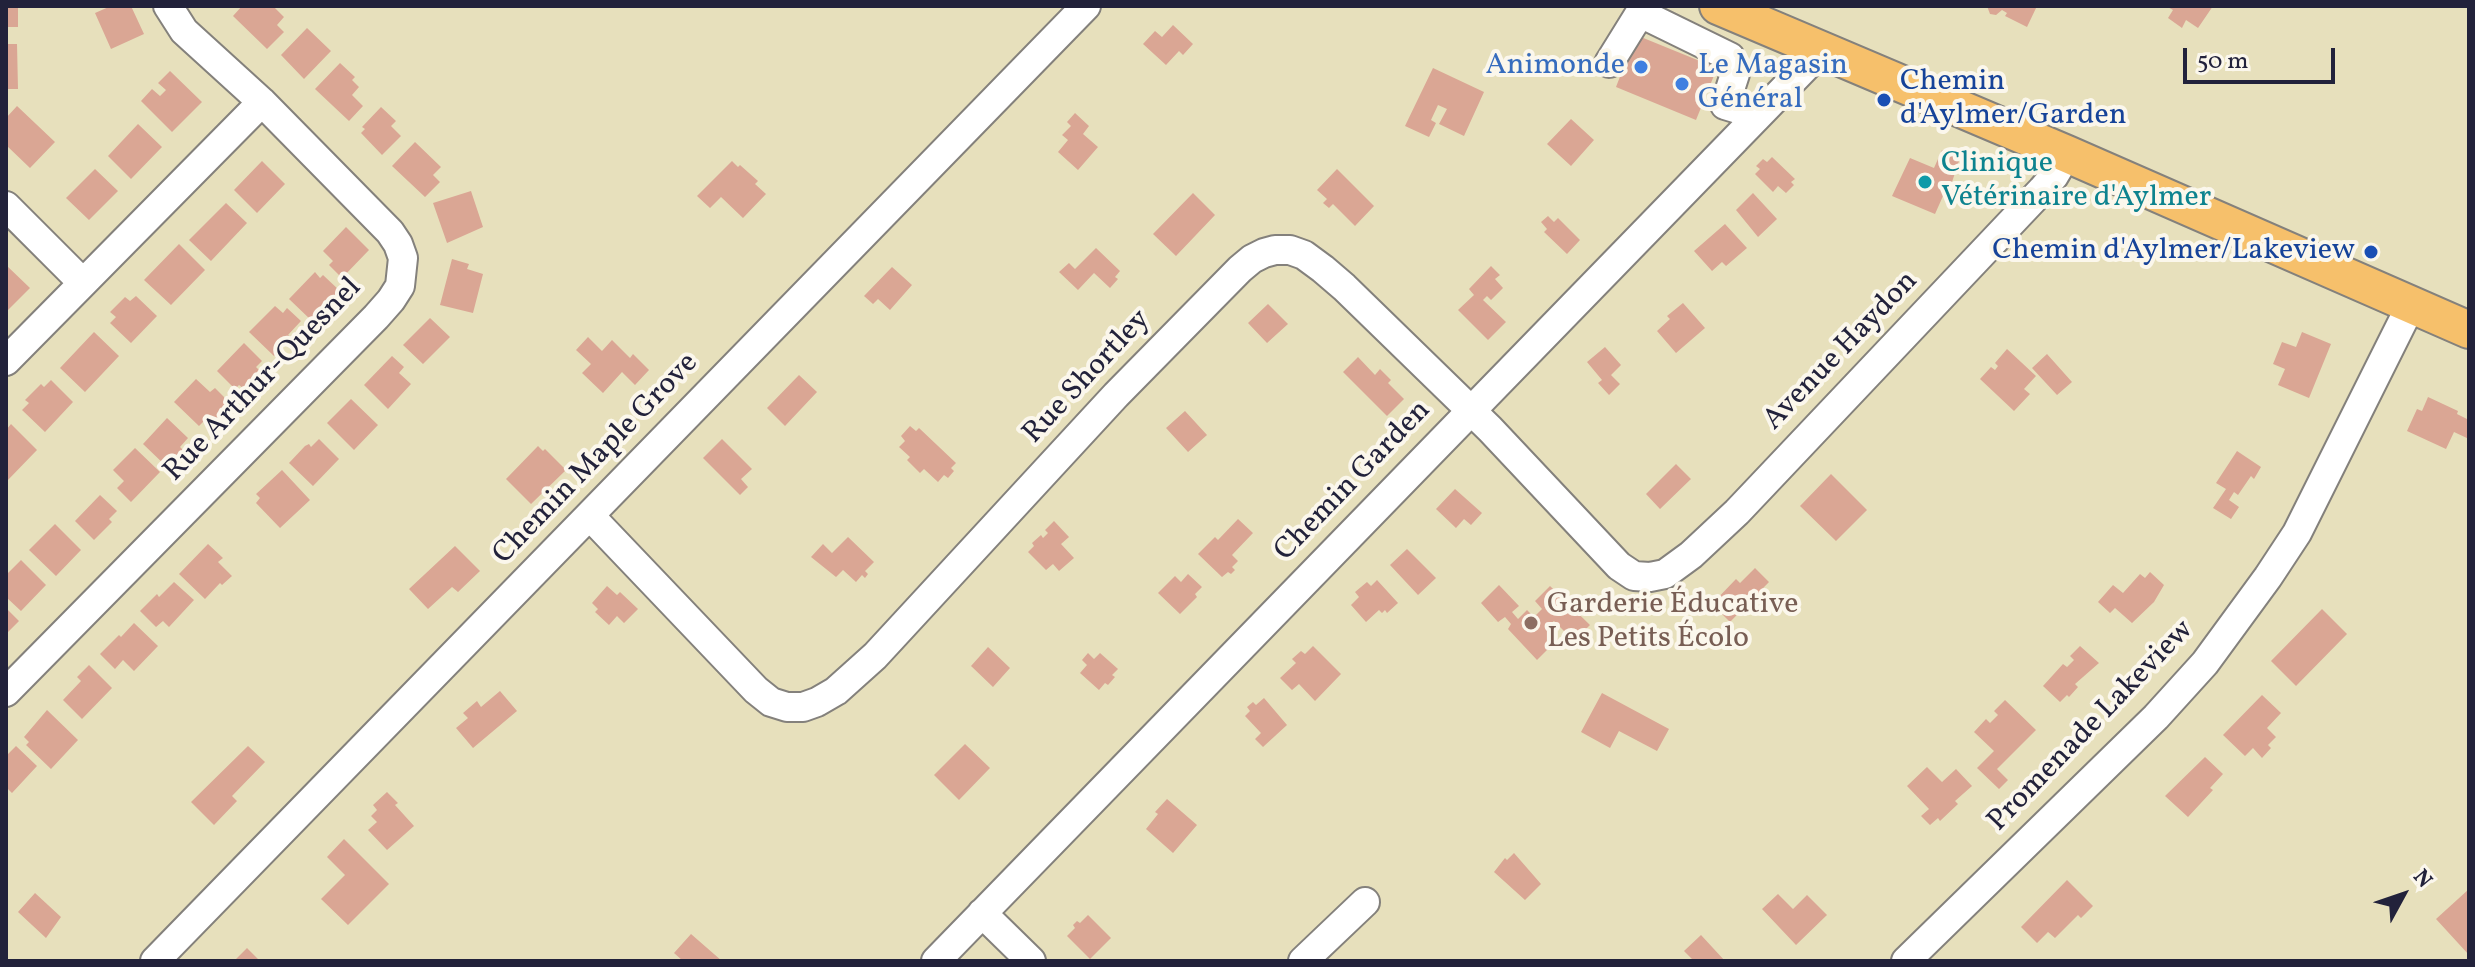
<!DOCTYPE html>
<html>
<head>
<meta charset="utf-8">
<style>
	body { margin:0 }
	#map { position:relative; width:2475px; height:967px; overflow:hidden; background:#e7e0bc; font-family:Vollkorn,serif }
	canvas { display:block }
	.frame { position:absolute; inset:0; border:8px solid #22223b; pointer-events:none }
	.north { position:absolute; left:2363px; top:855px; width:80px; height:80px; -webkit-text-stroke:6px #fbf7ec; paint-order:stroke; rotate:50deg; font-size:22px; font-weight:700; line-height:32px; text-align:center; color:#22223b }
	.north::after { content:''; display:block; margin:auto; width:28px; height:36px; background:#22223b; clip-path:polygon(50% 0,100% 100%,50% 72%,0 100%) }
	.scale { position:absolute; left:2183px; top:48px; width:152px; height:36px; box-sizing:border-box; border:4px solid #22223b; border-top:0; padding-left:10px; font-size:24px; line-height:28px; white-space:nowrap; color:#22223b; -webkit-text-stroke:6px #fbf7ec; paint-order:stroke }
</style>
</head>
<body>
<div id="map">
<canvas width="2475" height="967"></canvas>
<div class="frame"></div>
<div class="north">N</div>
<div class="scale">50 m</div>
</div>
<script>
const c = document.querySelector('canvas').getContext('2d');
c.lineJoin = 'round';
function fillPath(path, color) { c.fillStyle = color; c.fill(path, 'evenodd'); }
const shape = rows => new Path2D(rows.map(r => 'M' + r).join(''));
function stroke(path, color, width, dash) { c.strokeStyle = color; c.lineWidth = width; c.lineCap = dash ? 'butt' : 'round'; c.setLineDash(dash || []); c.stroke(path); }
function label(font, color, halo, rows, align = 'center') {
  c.font = font + ' Vollkorn,serif'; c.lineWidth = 8; c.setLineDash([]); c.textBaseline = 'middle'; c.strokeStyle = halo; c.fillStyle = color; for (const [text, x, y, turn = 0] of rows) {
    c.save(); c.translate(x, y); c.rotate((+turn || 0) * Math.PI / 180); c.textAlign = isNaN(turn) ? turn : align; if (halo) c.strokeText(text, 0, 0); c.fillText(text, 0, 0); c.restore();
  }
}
fillPath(shape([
	[6,6,18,6,18,27,6,27],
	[111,6,131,6,144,34,111,49,95,13],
	[242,6,273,6,284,17,277,25,284,32,267,49,233,16],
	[1987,6,2037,6,2027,27,2005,16,2007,13,2002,10,1996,15,1990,14],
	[2166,6,2213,6,2198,28,2186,20,2182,28,2168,18,2173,10],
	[1173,25,1193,44,1183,55,1179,51,1166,65,1143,44,1155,31,1162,37],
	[307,28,331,51,304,79,281,55],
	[1636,35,1717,68,1696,120,1616,87],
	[6,44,17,44,18,89,6,89],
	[340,63,355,77,352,80,359,87,352,95,363,106,349,121,315,89],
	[1433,68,1484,92,1464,136,1439,124,1447,109,1438,105,1431,120,1436,123,1429,137,1405,126],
	[170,71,202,102,172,132,141,101,152,89,160,96,166,90,158,83],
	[17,106,55,142,30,168,6,145,6,118],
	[381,107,396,121,391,126,401,136,382,155,361,133,365,129,362,127],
	[1075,113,1089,126,1083,134,1098,147,1078,170,1058,152,1068,140,1062,135,1071,126,1067,122],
	[1571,119,1594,140,1571,166,1547,144],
	[138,124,162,147,131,179,108,156],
	[415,142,441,167,433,175,440,182,425,197,392,166],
	[1942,150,1960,158,1950,188,1947,187,1935,214,1892,196,1910,158,1934,168],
	[1772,157,1795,179,1791,182,1794,185,1786,193,1778,186,1773,192,1755,174,1760,169,1756,166,1763,159,1767,162],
	[262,161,285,184,257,213,234,190],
	[732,161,738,167,740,165,758,181,755,184,766,194,743,218,721,197,710,208,697,196],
	[95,169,118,191,89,220,66,198],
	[1337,169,1374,206,1355,226,1333,204,1329,208,1323,203,1327,199,1317,190],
	[471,191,483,227,447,243,433,203],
	[1193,193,1215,215,1176,256,1153,234],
	[1753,193,1777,219,1758,237,1736,210],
	[226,203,247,223,211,261,189,240],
	[1548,216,1554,222,1558,218,1580,240,1567,254,1544,232,1547,229,1541,222],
	[1725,224,1747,248,1726,266,1722,262,1712,271,1694,251],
	[346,227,369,250,342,278,329,265,333,261,323,251],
	[179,244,205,270,171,305,144,280],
	[1096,248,1120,271,1115,277,1118,279,1110,288,1094,273,1078,290,1059,272,1069,263,1075,269],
	[452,259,469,264,467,269,483,274,473,313,440,305],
	[6,265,30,288,6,312],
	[1491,266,1500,275,1495,279,1503,288,1491,300,1487,296,1483,300,1506,322,1488,340,1458,310,1474,295,1469,289],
	[892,267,912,285,890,310,878,299,873,304,864,296],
	[315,272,320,278,323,275,340,291,312,321,289,299],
	[136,296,157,316,131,343,110,323,116,317,110,312,125,297,130,301],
	[1683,303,1705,328,1676,353,1657,331,1670,319,1667,316],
	[1268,304,1288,324,1267,343,1248,323],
	[275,306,283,313,287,308,301,321,288,335,292,338,274,356,249,332],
	[430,318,450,337,423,364,403,345],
	[94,332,119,356,85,392,60,368],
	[2302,332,2331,344,2309,398,2278,385,2285,369,2273,364,2282,342,2296,347],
	[588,337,602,351,612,340,630,358,633,354,649,370,635,385,622,372,603,393,582,373,591,364,576,350],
	[244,343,262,361,256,367,260,371,243,388,239,385,235,389,217,371],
	[1605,347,1621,365,1611,375,1620,384,1609,395,1598,383,1602,380,1587,362],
	[2007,349,2036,376,2024,389,2030,394,2014,411,1980,379,1991,367,1995,370,1998,366,1995,363],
	[2047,354,2072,382,2057,395,2032,368],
	[392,356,404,367,399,373,411,384,388,409,364,385],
	[1358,357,1375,375,1380,369,1391,380,1388,383,1404,399,1387,416,1343,372],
	[799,375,817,392,785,426,767,408],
	[196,379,210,392,215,388,231,404,213,423,207,418,199,426,174,402],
	[51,380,73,402,45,432,22,410,29,403,25,400,41,384,44,387],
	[2428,397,2458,411,2457,414,2469,420,2469,439,2454,432,2446,449,2407,431,2417,409,2422,411],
	[351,399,378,425,354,450,327,423],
	[1185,411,1207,435,1188,452,1166,428],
	[167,418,188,438,180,447,183,450,167,467,143,444],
	[11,424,37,450,6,482,6,430],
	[910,426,916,431,919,428,956,463,951,468,954,471,948,478,944,475,938,482,924,469,920,473,907,460,910,457,899,447,905,441,901,436],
	[319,439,339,459,313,486,289,463,305,446,309,444,311,447],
	[722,439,752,469,741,479,748,487,740,495,703,458],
	[538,446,543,451,545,449,566,470,531,504,506,479],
	[135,448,160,472,131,502,117,488,124,481,113,470],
	[2237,451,2261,467,2254,479,2251,476,2238,495,2234,492,2229,500,2239,507,2231,519,2213,508,2226,489,2216,483],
	[1676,464,1691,479,1660,509,1646,494],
	[282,470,310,500,280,528,256,503,260,498,256,494],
	[1831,474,1867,510,1836,541,1800,506],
	[1455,489,1482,513,1471,525,1464,519,1456,528,1436,509],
	[100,495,117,511,109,519,112,522,94,540,75,521],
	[1238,519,1253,533,1232,555,1238,561,1232,567,1235,570,1231,574,1228,572,1222,577,1198,554,1215,537,1218,540],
	[1054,521,1069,537,1061,544,1074,558,1059,571,1053,564,1046,570,1028,552,1034,546,1032,543,1041,535,1043,538,1048,533,1045,530],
	[55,524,81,550,56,576,29,550],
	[848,537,874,562,865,571,868,574,865,578,862,575,856,582,843,570,836,577,811,557,823,544,832,553],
	[208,544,223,558,218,562,232,576,222,585,220,583,205,599,179,574],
	[455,546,480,571,458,592,452,587,428,609,409,589],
	[1407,549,1436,578,1418,595,1390,565],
	[21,560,46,585,21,611,6,597,6,575],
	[1755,568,1769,582,1730,622,1712,604,1736,579,1740,583],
	[2150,572,2164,585,2154,602,2132,623,2115,608,2110,613,2098,602,2113,585,2123,593,2140,574,2145,578],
	[1188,574,1202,587,1195,594,1197,597,1180,614,1158,593,1175,576,1181,582],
	[1377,580,1398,603,1387,613,1385,610,1382,613,1379,610,1366,622,1351,605,1359,597,1355,592,1367,582,1371,586],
	[174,582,194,600,169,627,163,621,156,627,140,611,157,594,159,597],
	[1499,585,1519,606,1512,612,1518,619,1527,610,1534,617,1542,609,1535,601,1550,586,1590,625,1574,641,1554,621,1547,626,1558,639,1537,660,1508,629,1511,624,1505,617,1498,622,1481,603],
	[607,586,617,595,620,592,638,609,624,623,617,616,609,625,595,612,598,609,592,603],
	[6,608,19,621,6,634],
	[2322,609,2347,634,2296,686,2271,661],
	[134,623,158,646,134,671,123,660,115,669,100,654,119,635,121,637],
	[1313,646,1341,674,1315,701,1299,684,1292,690,1280,678,1296,663,1292,659,1301,651,1305,654],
	[2080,646,2099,663,2075,684,2078,687,2069,697,2067,695,2060,702,2043,686,2063,664,2067,667,2074,660,2070,656],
	[988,647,1010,668,993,687,971,666],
	[1088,653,1094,659,1100,653,1118,669,1112,675,1115,677,1108,685,1105,683,1099,690,1080,673,1087,665,1082,660],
	[89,665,112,688,82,719,63,700,81,681,77,677],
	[500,691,517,711,473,748,456,728,468,718,463,713,477,701,481,707],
	[1602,693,1669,729,1657,751,1619,731,1610,748,1581,732],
	[2262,695,2281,713,2267,728,2276,737,2268,745,2271,748,2262,758,2253,748,2245,756,2223,735],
	[1264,698,1287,725,1263,747,1255,739,1261,733,1245,716,1250,711,1247,707,1253,702,1256,705],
	[2005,700,2036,730,1997,769,2008,780,1999,789,1977,768,1994,751,1974,732,1986,719,1990,723,1998,715,1994,711],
	[47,710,78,740,51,769,26,745,29,742,24,737],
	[965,744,990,768,959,800,934,775],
	[16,746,37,766,12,793,6,787,6,756],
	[248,746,265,762,232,796,237,801,214,825,191,802],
	[2205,757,2223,774,2210,788,2213,790,2188,817,2165,796],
	[1927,767,1942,782,1956,769,1972,786,1955,801,1958,804,1940,821,1938,818,1930,825,1921,816,1929,809,1907,786],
	[387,792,398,803,395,805,414,826,387,850,368,830,377,822,371,816,377,810,373,805],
	[1167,799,1197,825,1173,853,1146,829,1158,814,1155,812],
	[344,839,389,884,348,925,321,899,345,875,327,857],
	[1514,853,1541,884,1525,900,1494,872,1505,858,1507,860],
	[2067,880,2093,906,2081,918,2078,915,2055,938,2048,932,2037,943,2021,927],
	[2469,889,2469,955,2436,919],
	[35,893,61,917,46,938,18,912],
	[1778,894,1793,909,1807,895,1827,915,1796,945,1762,909],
	[1088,915,1111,938,1090,959,1067,936,1075,928,1073,925,1077,921,1080,923],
	[691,934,722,961,683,961,674,953],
	[1701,935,1725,961,1694,961,1684,951],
	[247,948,260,961,234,961]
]), '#daa694');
const minor = shape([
	[168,6,184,31,262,102],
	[1643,6,1640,13,1730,57,1735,74,1725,105,1758,115],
	[1609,63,1640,13],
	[6,206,82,282],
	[6,361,262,102,390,232,398,244,403,258,400,286,391,300,376,317,6,692],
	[590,516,756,690,771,702,787,707,803,707,817,702,836,691,875,656,1116,395,1240,269,1252,259,1264,253,1275,250,1290,250,1304,255,1323,269,1344,287,1490,429,1619,566,1634,576,1650,577,1665,574,1691,555,1737,512,2042,190,2054,176,2067,154],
	[982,913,1031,961],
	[155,961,1086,6],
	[936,961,1822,50],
	[1303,961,1365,902],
	[1906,961,2156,717,2205,663,2268,577,2297,533,2411,305]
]);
const major = shape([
	[1718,6,2067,154,2469,330]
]);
stroke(minor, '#84817c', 32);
stroke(major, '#84817c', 40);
stroke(minor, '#fff', 28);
stroke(major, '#f6c06b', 36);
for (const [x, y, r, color] of [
	[1641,67,8,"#3f7fe0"],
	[1682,84,8,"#3f7fe0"],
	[1884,100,8,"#1a4fb4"],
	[1925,182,8,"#0f9aa8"],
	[2371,252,8,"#1a4fb4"],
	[1531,623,8,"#8d6e63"]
]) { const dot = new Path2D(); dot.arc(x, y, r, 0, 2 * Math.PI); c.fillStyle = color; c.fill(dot); stroke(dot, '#fbf7ec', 3); }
label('30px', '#366cbe', '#fbf7ec', [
	["Animonde",1625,67],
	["Le Magasin",1698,67,"left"],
	["Général",1698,101,"left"]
], 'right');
label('30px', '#164399', '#fbf7ec', [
	["Chemin",1900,83],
	["d'Aylmer/Garden",1900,117],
	["Chemin d'Aylmer/Lakeview",2355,252,"right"]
], 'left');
label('30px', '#0d838f', '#fbf7ec', [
	["Clinique",1941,165],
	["Vétérinaire d'Aylmer",1941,199]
], 'left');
label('30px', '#22223b', '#fbf7ec', [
	["Avenue Haydon",1842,352,-46],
	["Rue Shortley",1088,378,-47],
	["Rue Arthur-Quesnel",264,381,-46],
	["Chemin Maple Grove",597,460,-46],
	["Chemin Garden",1354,482,-46],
	["Promenade Lakeview",2092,727,-46]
]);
label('30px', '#785e54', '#fbf7ec', [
	["Garderie Éducative",1547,606],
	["Les Petits Écolo",1547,640]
], 'left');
</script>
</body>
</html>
